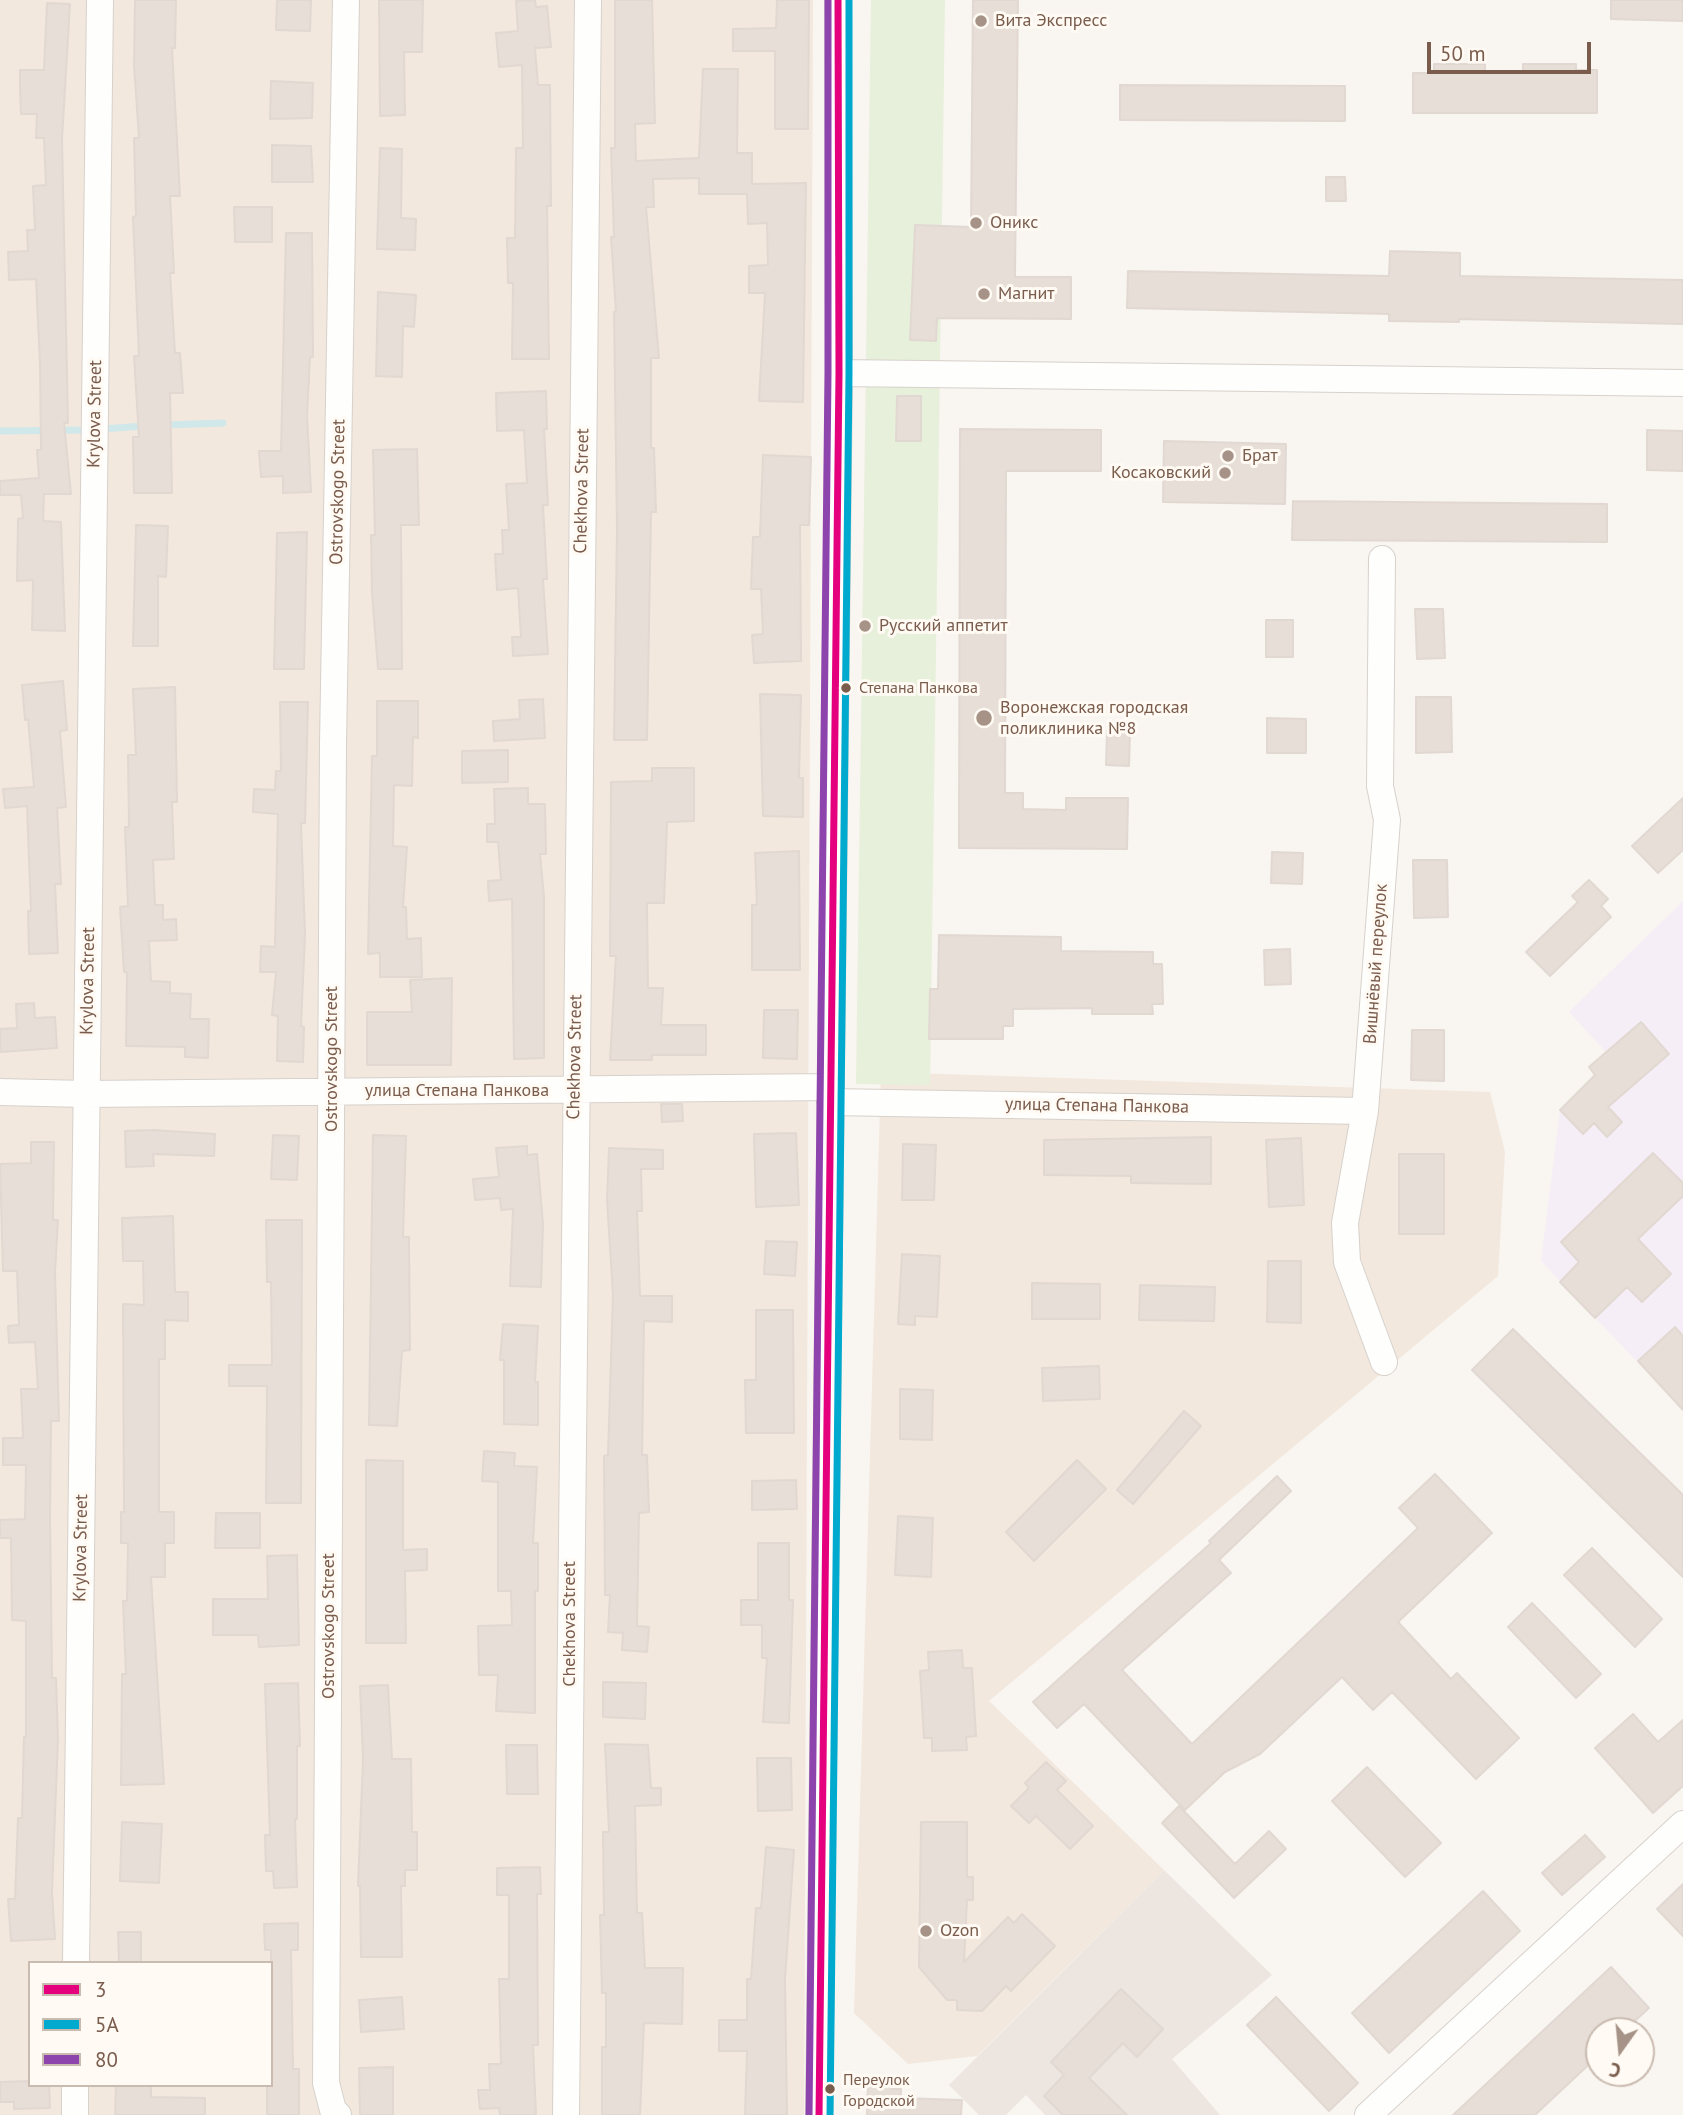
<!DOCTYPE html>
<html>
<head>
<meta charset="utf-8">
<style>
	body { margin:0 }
	#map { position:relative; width:1683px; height:2115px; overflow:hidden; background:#f9f5f0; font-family:"PT Sans",sans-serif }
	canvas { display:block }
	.legend { position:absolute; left:28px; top:1961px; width:245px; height:126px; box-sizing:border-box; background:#fffaf3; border:2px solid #cabbb1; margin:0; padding:9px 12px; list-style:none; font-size:21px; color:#7a5c4d }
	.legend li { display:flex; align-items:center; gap:14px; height:35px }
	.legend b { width:35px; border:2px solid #cabbb1 }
	.north { position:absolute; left:1585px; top:2017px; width:70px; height:70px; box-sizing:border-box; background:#fffaf3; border:2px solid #cabbb1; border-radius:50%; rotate:195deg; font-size:19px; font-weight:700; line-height:28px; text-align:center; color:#7a5c4d }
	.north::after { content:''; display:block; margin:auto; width:24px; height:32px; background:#a69286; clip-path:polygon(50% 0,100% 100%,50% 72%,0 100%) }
	.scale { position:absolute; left:1427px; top:42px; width:164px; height:32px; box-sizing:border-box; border:4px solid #7a5c4d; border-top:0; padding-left:9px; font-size:21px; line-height:24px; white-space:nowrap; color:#7a5c4d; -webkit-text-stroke:5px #fffaf3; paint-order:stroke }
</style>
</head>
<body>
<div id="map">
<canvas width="1683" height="2115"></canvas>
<ul class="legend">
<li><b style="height:9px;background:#e5007d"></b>3</li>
<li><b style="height:9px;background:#00a9ce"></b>5А</li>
<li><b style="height:9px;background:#8e44ad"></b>80</li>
</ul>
<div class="north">С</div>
<div class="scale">50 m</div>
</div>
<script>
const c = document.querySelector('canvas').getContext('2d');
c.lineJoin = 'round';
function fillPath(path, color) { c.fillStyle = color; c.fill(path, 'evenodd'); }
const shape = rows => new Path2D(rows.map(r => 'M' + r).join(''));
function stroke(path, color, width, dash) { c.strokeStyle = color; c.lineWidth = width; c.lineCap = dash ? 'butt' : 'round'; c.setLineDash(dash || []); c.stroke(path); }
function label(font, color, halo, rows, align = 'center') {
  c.font = font + ' "PT Sans",sans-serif'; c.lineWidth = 6; c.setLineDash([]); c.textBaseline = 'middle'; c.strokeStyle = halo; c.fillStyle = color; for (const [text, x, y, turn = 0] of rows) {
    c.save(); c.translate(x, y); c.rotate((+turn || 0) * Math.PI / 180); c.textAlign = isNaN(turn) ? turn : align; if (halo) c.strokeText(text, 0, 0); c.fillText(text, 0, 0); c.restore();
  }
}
fillPath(shape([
	[0,0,813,0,804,2115,0,2115],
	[30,1963,271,1963,271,2085,30,2085],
	[881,1072,1490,1092,1505,1152,1498,1276,989,1701,1164,1870,977,2056,908,2064,854,2013]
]), '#f2e8de');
fillPath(shape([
	[1164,1870,1272,1975,1172,2059,1220,2115,1045,2115,1026,2095,1006,2115,979,2115,949,2085]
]), '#ede5e0');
fillPath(shape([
	[1683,901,1683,1410,1541,1261,1560,1110,1595,1075,1589,1067,1606,1052,1569,1012]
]), '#f6eef6');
fillPath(shape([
	[871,0,945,0,930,1085,856,1084]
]), '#e7f0db');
stroke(shape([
	[164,425,223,423],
	[101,429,145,426],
	[0,431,89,430]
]), '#d0e8ea', 7);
const building = shape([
	[135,0,176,0,175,48,172,48,180,196,170,196,174,273,170,273,175,353,180,353,183,393,170,393,172,493,134,493,133,437,139,437,134,356,139,356,133,217,136,216,134,138,139,138,134,65,135,0],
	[277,0,311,0,310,31,276,30,277,0],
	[379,0,423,0,422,52,404,52,405,115,380,116,379,0],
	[535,0,536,7,547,6,551,47,535,48,538,85,550,85,551,206,547,206,549,359,512,359,513,283,508,283,507,238,515,238,516,148,523,148,522,65,499,67,496,33,518,31,516,1,535,0],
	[615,0,652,0,655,123,635,124,636,161,699,158,703,69,738,69,737,153,752,153,752,184,806,183,803,402,759,401,765,293,749,293,749,266,768,265,767,223,748,224,747,194,699,194,699,178,653,179,654,207,646,207,659,358,651,358,651,448,654,448,656,512,651,512,647,740,614,740,617,529,614,312,616,312,611,237,614,237,611,148,615,148,615,0],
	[777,0,809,0,808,129,775,129,775,51,733,51,733,29,776,28,777,0],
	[973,0,1018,0,1015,277,1071,277,1071,319,937,318,936,341,910,340,915,225,971,227,973,0],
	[1611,0,1683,0,1683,21,1611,19,1611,0],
	[47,3,70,4,62,139,68,423,64,423,71,494,44,494,43,521,61,522,65,631,32,630,33,580,17,581,18,519,23,518,21,495,0,495,0,481,39,478,37,450,41,450,40,364,36,279,9,280,8,252,28,251,27,230,35,230,33,186,46,185,44,138,36,138,37,114,21,114,20,88,20,70,44,70,47,3],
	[1434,64,1485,64,1485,73,1523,73,1523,64,1576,64,1576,70,1597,70,1597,113,1413,113,1413,73,1434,73,1434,64],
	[271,81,313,83,312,118,270,119,271,81],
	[1120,85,1345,86,1345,121,1120,120,1120,85],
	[272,145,311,146,313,182,272,182,272,145],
	[380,148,402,149,401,218,416,219,415,250,377,249,380,148],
	[1326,177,1345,177,1346,201,1326,201,1326,177],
	[234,207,272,207,272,242,235,242,234,207],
	[286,233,312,233,313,357,310,357,307,416,311,492,283,493,283,476,261,477,259,451,281,451,286,233],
	[1390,251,1460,253,1460,276,1683,280,1683,324,1459,319,1459,322,1389,321,1389,314,1127,308,1128,271,1389,276,1390,251],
	[378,292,416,295,414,327,403,326,402,377,376,376,378,292],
	[546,391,547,429,544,429,548,505,543,505,547,579,543,579,548,654,513,656,512,637,521,637,518,588,497,590,495,554,503,554,502,530,509,530,506,484,527,483,524,430,497,431,496,393,546,391],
	[897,396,921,396,921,441,896,441,897,396],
	[960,429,1101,430,1101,471,1006,471,1005,793,1023,793,1023,809,1066,810,1066,798,1128,798,1127,849,959,848,960,429],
	[1647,430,1683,431,1683,471,1647,470,1647,430],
	[1164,441,1286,444,1285,504,1163,502,1164,441],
	[417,449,419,525,401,525,402,669,378,669,372,593,371,535,375,535,373,450,417,449],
	[763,455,811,457,809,525,800,525,801,661,754,663,752,635,763,634,761,589,751,589,753,537,760,537,763,455],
	[1293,501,1607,504,1607,542,1292,540,1293,501],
	[136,525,168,526,166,577,158,576,158,646,133,646,136,525],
	[307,532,304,669,274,669,277,533,307,532],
	[1415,609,1443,609,1445,658,1417,659,1415,609],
	[1266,620,1293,620,1293,657,1266,657,1266,620],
	[63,681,67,730,60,731,66,807,57,808,61,884,55,884,58,953,29,954,28,911,31,911,27,806,5,808,3,789,34,787,28,719,25,720,22,685,63,681],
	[175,687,177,802,172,802,174,859,153,860,155,905,163,905,163,920,176,919,177,940,149,941,151,981,170,982,170,993,191,994,190,1019,209,1019,208,1058,185,1057,185,1047,126,1046,127,972,124,972,120,907,128,906,125,827,129,827,128,755,136,755,133,689,175,687],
	[760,694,801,695,799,778,803,778,803,817,763,816,760,694],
	[1416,697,1451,697,1452,752,1416,753,1416,697],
	[543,699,545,738,494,741,493,721,520,719,519,700,543,699],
	[377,701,418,701,418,738,413,737,412,786,394,785,393,846,407,847,403,907,406,907,407,939,421,938,422,977,380,977,380,953,368,954,372,756,377,756,377,701],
	[280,702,308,702,305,823,301,823,305,935,301,1026,304,1027,303,1062,277,1061,278,1016,272,1015,276,972,260,972,261,946,275,947,278,814,253,812,254,789,275,790,276,771,281,771,280,702],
	[1267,718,1306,719,1306,753,1267,753,1267,718],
	[1107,731,1130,732,1129,766,1106,765,1107,731],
	[508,750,508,782,462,783,462,751,508,750],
	[652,768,694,768,694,821,667,822,664,903,647,903,648,988,663,988,661,1025,706,1025,706,1055,652,1055,652,1060,610,1060,616,956,610,956,611,782,652,781,652,768],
	[528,788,528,804,545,804,546,854,540,854,544,897,544,1058,514,1059,512,899,489,901,488,881,501,880,498,842,487,842,487,824,495,824,494,789,528,788],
	[1683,798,1683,850,1658,873,1632,846,1683,798],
	[799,851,800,970,752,970,752,905,757,905,755,853,799,851],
	[1272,852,1303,853,1302,884,1271,883,1272,852],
	[1413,860,1447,860,1448,917,1414,918,1413,860],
	[1589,880,1608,899,1601,906,1611,917,1550,976,1526,952,1578,902,1572,896,1589,880],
	[939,935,1061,937,1061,951,1153,952,1153,964,1162,964,1163,1004,1152,1004,1153,1014,1092,1014,1092,1008,1013,1009,1013,1026,1003,1026,1003,1039,929,1039,930,989,938,989,939,935],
	[1290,949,1291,984,1265,985,1264,950,1290,949],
	[452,978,451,1065,367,1065,367,1012,412,1012,410,980,452,978],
	[34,1003,35,1018,55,1017,57,1048,0,1052,0,1029,17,1028,16,1004,34,1003],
	[764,1010,798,1010,797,1059,763,1058,764,1010],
	[1641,1022,1669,1054,1608,1107,1622,1122,1607,1137,1594,1123,1583,1134,1560,1110,1595,1075,1589,1067,1641,1022],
	[1412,1030,1444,1030,1444,1081,1411,1080,1412,1030],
	[661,1104,682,1104,683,1121,662,1122,661,1104],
	[153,1130,215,1134,214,1156,153,1154,154,1166,126,1167,125,1131,153,1130],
	[796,1133,799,1205,756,1207,754,1134,796,1133],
	[273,1135,299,1136,297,1180,271,1179,273,1135],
	[373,1135,406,1136,403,1237,409,1237,410,1350,402,1351,397,1426,369,1425,373,1135],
	[1211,1137,1211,1184,1131,1183,1131,1176,1044,1175,1044,1140,1211,1137],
	[1301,1138,1304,1205,1269,1207,1266,1140,1301,1138],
	[31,1142,54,1142,53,1220,58,1220,55,1272,59,1421,51,1421,50,1518,52,1678,56,1678,58,1738,52,1892,55,1939,11,1941,8,1899,15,1899,18,1818,22,1818,24,1737,26,1737,26,1621,12,1620,11,1538,0,1538,0,1520,25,1519,26,1465,3,1465,3,1438,23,1438,21,1389,38,1389,35,1342,9,1343,8,1326,19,1325,17,1271,3,1271,0,1164,31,1163,31,1142],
	[903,1144,936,1145,934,1200,902,1200,903,1144],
	[527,1146,527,1155,537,1154,543,1224,541,1287,510,1286,513,1209,501,1210,500,1198,475,1200,473,1179,499,1177,496,1148,527,1146],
	[609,1148,663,1150,663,1169,641,1169,642,1211,637,1211,640,1296,672,1296,672,1322,644,1321,642,1455,647,1455,649,1512,639,1513,637,1626,649,1627,647,1652,622,1650,623,1633,608,1632,610,1595,605,1595,604,1456,608,1455,613,1295,607,1200,609,1148],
	[1653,1153,1683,1183,1683,1196,1638,1239,1671,1274,1642,1302,1627,1287,1595,1318,1560,1282,1579,1262,1561,1242,1653,1153],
	[1399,1154,1444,1154,1444,1234,1399,1234,1399,1154],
	[173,1216,175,1292,188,1292,188,1321,165,1320,165,1359,159,1359,159,1512,174,1512,174,1543,165,1543,165,1577,151,1577,164,1784,121,1785,122,1674,126,1674,123,1601,127,1601,128,1543,121,1543,121,1512,124,1512,123,1304,144,1305,143,1261,123,1261,122,1218,173,1216],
	[266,1220,302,1220,301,1503,266,1503,267,1386,229,1386,229,1365,272,1365,271,1282,267,1282,266,1220],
	[766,1241,797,1242,795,1276,764,1274,766,1241],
	[902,1254,940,1256,937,1317,915,1316,915,1325,898,1324,902,1254],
	[1268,1261,1301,1261,1301,1323,1267,1322,1268,1261],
	[1032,1283,1100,1284,1100,1319,1032,1319,1032,1283],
	[1140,1285,1215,1287,1214,1321,1139,1320,1140,1285],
	[756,1310,793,1310,794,1433,746,1433,745,1380,756,1380,756,1310],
	[503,1324,538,1326,535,1382,538,1382,538,1425,504,1424,504,1360,500,1360,503,1324],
	[1675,1327,1683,1336,1683,1410,1638,1361,1675,1327],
	[1513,1329,1683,1495,1683,1577,1472,1370,1513,1329],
	[1099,1366,1100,1399,1043,1401,1042,1368,1099,1366],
	[900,1389,933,1390,932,1440,900,1439,900,1389],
	[1184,1411,1201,1426,1133,1504,1117,1490,1184,1411],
	[484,1451,515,1453,514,1466,537,1467,533,1543,538,1543,538,1591,535,1591,535,1713,496,1711,498,1675,479,1675,478,1626,512,1625,511,1591,498,1591,498,1482,482,1481,484,1451],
	[366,1460,403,1461,403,1550,427,1549,427,1570,405,1571,406,1643,366,1643,366,1460],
	[1077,1460,1106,1489,1034,1561,1006,1532,1077,1460],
	[1435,1474,1492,1533,1398,1622,1451,1679,1457,1673,1519,1738,1476,1779,1392,1692,1373,1710,1342,1677,1260,1754,1225,1772,1185,1810,1084,1704,1057,1728,1033,1702,1211,1543,1209,1541,1277,1476,1291,1491,1219,1560,1231,1573,1122,1670,1192,1744,1418,1528,1399,1508,1435,1474],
	[796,1480,797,1509,752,1510,752,1481,796,1480],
	[216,1513,260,1513,260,1548,215,1548,216,1513],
	[898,1516,933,1518,931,1577,895,1575,898,1516],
	[758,1543,789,1543,789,1600,793,1600,789,1723,763,1722,767,1658,762,1658,762,1625,741,1625,741,1600,758,1600,758,1543],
	[1592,1548,1662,1619,1635,1647,1564,1575,1592,1548],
	[297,1555,299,1645,259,1647,258,1635,213,1635,213,1599,268,1599,267,1556,297,1555],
	[1532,1603,1601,1674,1576,1698,1508,1627,1532,1603],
	[962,1650,963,1668,972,1668,976,1736,966,1737,967,1750,932,1751,932,1738,924,1738,920,1671,929,1670,928,1652,962,1650],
	[603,1682,646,1683,645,1719,603,1717,603,1682],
	[298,1683,300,1746,297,1746,297,1819,295,1819,297,1887,274,1888,273,1871,266,1871,265,1835,270,1835,265,1684,298,1683],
	[388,1685,392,1759,411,1759,412,1832,417,1832,417,1870,405,1870,405,1886,401,1886,402,1957,361,1957,360,1886,358,1886,363,1759,360,1686,388,1685],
	[1633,1714,1658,1742,1683,1720,1683,1786,1653,1813,1595,1748,1633,1714],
	[605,1744,648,1745,651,1788,661,1788,661,1805,635,1806,637,1913,642,1913,645,1968,683,1968,682,2024,644,2023,640,2115,602,2115,602,2047,606,2047,606,1993,602,1993,600,1915,604,1915,603,1832,609,1832,605,1744],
	[506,1745,537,1745,538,1794,507,1794,506,1745],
	[757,1758,791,1758,792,1810,758,1811,757,1758],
	[1046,1762,1066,1781,1057,1790,1093,1826,1070,1849,1036,1816,1029,1823,1011,1806,1029,1788,1025,1783,1046,1762],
	[1367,1767,1441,1843,1405,1877,1332,1801,1367,1767],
	[1179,1806,1235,1864,1269,1831,1286,1849,1234,1898,1162,1823,1179,1806],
	[122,1822,162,1824,159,1883,120,1881,122,1822],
	[921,1822,967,1822,967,1877,973,1877,973,1900,967,1900,964,1962,1008,1917,1014,1923,1022,1914,1055,1946,1011,1991,1006,1986,982,2011,957,2010,957,2000,947,2000,919,1967,921,1822],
	[1585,1835,1605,1857,1562,1895,1542,1873,1585,1835],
	[766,1847,794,1850,785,1979,787,2115,745,2115,747,2051,719,2051,719,2020,747,2020,747,1979,751,1979,756,1908,761,1908,766,1847],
	[540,1867,541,1894,537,1894,538,2045,533,2045,536,2115,500,2115,499,2108,480,2109,478,2090,490,2090,489,2064,501,2064,499,1979,509,1979,509,1895,497,1895,497,1868,540,1867],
	[1683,1884,1683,1936,1657,1909,1683,1884],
	[1483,1891,1520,1931,1389,2053,1352,2013,1483,1891],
	[298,1923,298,1950,291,1950,293,2069,299,2069,299,2115,267,2115,267,2085,271,2085,271,1950,265,1950,264,1924,298,1923],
	[118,1932,141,1932,141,1963,119,1963,118,1932],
	[1611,1967,1649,2008,1624,2031,1599,2031,1599,2055,1535,2115,1453,2115,1611,1967],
	[1121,1989,1163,2029,1137,2057,1123,2043,1089,2078,1127,2115,1063,2115,1044,2096,1064,2075,1051,2062,1121,1989],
	[402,1997,404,2029,361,2032,359,2000,402,1997],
	[1276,1997,1358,2083,1329,2111,1247,2025,1276,1997],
	[393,2067,393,2115,360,2115,359,2068,393,2067],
	[30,2081,30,2085,49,2085,50,2108,14,2109,14,2102,0,2102,0,2082,30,2081],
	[868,2082,892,2083,892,2089,901,2089,901,2098,962,2100,961,2115,867,2115,868,2082],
	[116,2085,151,2085,151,2097,205,2098,205,2115,115,2115,116,2085]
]);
fillPath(building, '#e6ded7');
stroke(building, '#e2d8d2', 2);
const minor = shape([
	[839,373,1683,383],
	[1382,559,1380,786,1387,820,1365,1111,1345,1223,1347,1262,1384,1362],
	[0,1092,86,1094,830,1087],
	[830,1102,1365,1111],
	[76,1963,100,0],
	[75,2115,75,2085],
	[338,2115,333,2110,326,2083,333,744,346,0],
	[566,2115,588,0],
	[819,2115,839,373,838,0],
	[1368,2115,1683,1824]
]);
stroke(minor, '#d7d1cb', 28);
stroke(minor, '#fefefd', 26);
stroke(shape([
	[819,2115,839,373,838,0]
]), '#e5007d', 7);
stroke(shape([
	[830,2115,849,373,849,0]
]), '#00a9ce', 7);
stroke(shape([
	[809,2115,828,373,828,0]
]), '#8e44ad', 7);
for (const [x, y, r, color] of [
	[981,21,7,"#a69286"],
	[976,223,7,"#a69286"],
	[984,294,7,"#a69286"],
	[1228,456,7,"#a69286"],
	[1225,473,7,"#a69286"],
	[865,626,7,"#a69286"],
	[846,688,6,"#7a5c4d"],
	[984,718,9,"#a69286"],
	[926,1931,7,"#a69286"],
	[830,2089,6,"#7a5c4d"]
]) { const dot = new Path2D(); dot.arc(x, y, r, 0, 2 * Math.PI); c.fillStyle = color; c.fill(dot); stroke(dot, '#fffaf3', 2.5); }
label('16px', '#7a5c4d', '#fffaf3', [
	["Степана Панкова",859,688],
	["Переулок",843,2080],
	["Городской",843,2101]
], 'left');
label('18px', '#7a5c4d', '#fffaf3', [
	["Вита Экспресс",995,21],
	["Оникс",990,223],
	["Магнит",998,294],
	["Брат",1242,456],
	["Косаковский",1211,473,"right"],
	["Русский аппетит",879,626],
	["Воронежская городская",1000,708],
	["поликлиника №8",1000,729],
	["Ozon",940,1931]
], 'left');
label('18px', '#7a5c4d', '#fffaf3', [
	["Krylova Street",95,414,-89],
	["Chekhova Street",582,491,-89],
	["Ostrovskogo Street",338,492,-89],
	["Вишнёвый переулок",1376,964,-86],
	["Krylova Street",88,981,-89],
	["Chekhova Street",575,1057,-89],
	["Ostrovskogo Street",332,1059,-90],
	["улица Степана Панкова",457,1091],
	["улица Степана Панкова",1097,1106,1],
	["Krylova Street",81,1548,-89],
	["Chekhova Street",570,1624,-90],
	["Ostrovskogo Street",329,1626,-90]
]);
</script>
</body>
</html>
